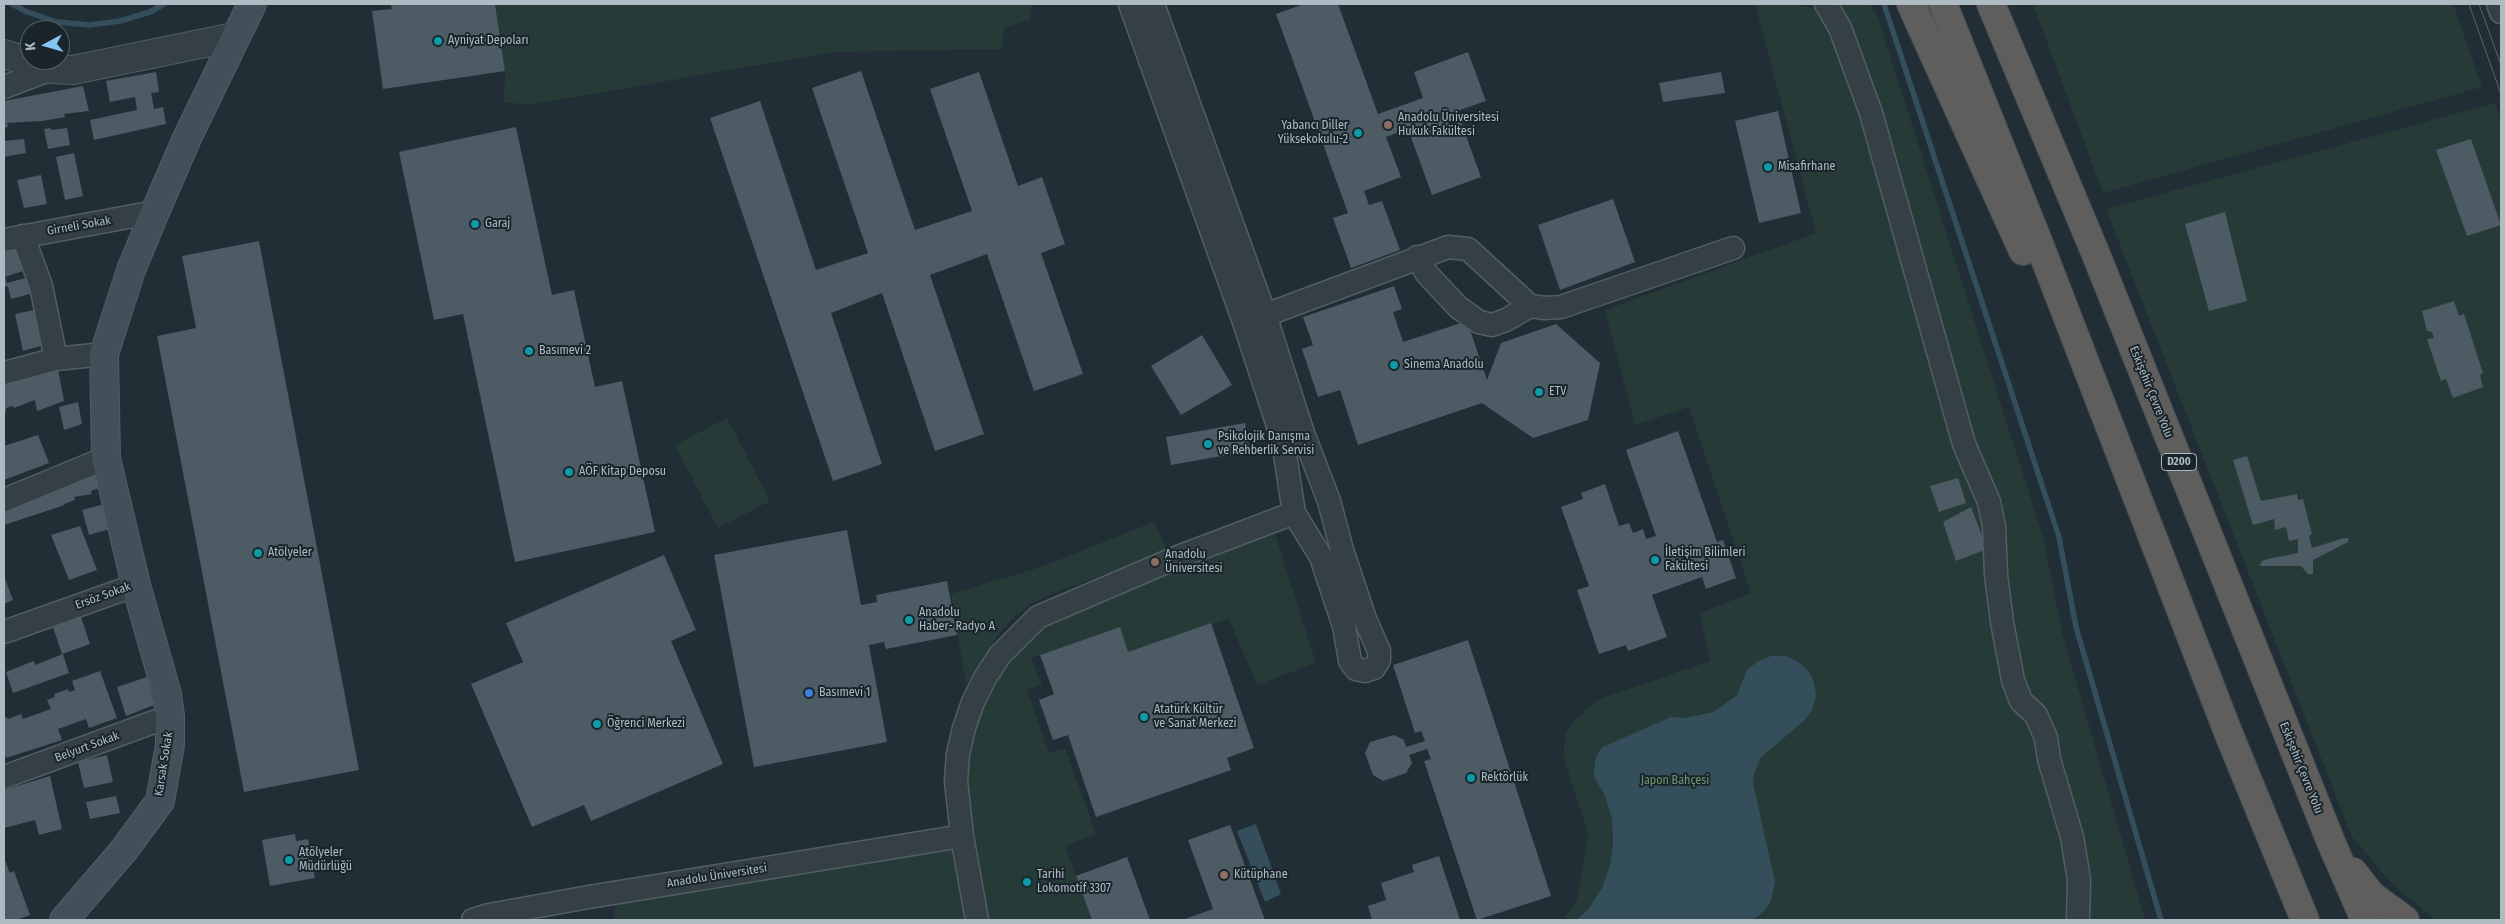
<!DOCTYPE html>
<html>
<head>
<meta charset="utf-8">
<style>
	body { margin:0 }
	#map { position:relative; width:2505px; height:924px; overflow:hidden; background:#212e36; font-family:"Fira Sans Condensed",sans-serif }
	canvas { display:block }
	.frame { position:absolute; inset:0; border:5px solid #aebbc3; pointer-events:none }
	.north { position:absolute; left:20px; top:20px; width:50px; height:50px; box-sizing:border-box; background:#1a252b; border:1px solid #556168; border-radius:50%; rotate:264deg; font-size:14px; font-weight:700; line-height:20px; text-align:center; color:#aebbc3 }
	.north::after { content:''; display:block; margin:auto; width:18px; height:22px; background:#85c7f2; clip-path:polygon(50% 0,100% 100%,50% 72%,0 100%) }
</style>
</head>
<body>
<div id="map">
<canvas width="2505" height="924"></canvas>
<div class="frame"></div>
<div class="north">K</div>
</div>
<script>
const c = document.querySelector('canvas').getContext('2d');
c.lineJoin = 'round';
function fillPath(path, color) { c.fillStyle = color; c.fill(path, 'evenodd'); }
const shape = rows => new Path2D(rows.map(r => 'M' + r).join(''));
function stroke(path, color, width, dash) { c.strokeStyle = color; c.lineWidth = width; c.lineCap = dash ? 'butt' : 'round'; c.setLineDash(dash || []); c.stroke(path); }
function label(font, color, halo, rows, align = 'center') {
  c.font = font + ' "Fira Sans Condensed",sans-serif'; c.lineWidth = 4; c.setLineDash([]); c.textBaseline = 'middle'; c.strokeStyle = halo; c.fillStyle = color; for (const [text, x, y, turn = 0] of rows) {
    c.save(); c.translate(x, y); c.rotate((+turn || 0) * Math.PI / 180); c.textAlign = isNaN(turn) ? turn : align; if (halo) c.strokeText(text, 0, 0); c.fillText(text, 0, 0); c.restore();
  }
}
fillPath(shape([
	[495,4,1032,4,1030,20,1005,27,1001,49,833,52,535,104,504,103,505,71],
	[1755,4,1784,4,1839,10,1835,4,1869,4,1877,15,2043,537,2062,632,2145,920,1563,920,1577,900,1588,834,1563,755,1566,734,1577,718,1597,700,1710,661,1700,613,1751,593,1689,407,1635,425,1605,310,1816,233],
	[2033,4,2453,4,2482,87,2103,193],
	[2495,103,2501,121,2501,920,2436,920,2395,887,2352,837,2106,209],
	[727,418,770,501,718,528,675,445],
	[1154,522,1168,551,1046,596,1029,605,1014,617,1001,631,966,685,951,594,1038,568],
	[1271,522,1316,663,1257,685,1229,619,1128,652,1119,627,1031,658,1042,685,1027,690,1049,753,1065,748,1096,834,1065,846,1092,920,613,920,618,893,962,836,958,754,1018,635]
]), '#263b37');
fillPath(shape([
	[1771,656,1785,656,1797,661,1808,670,1814,682,1816,696,1812,710,1804,721,1761,757,1754,774,1753,783,1775,882,1771,901,1766,909,1753,920,1577,920,1589,908,1602,888,1610,866,1613,843,1612,819,1605,796,1594,776,1595,760,1598,753,1603,747,1671,717,1685,718,1714,712,1737,695,1747,670,1758,661],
	[1256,824,1281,894,1265,902,1237,831]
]), '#354e5c');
stroke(shape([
	[12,4,27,12,57,22,89,25,120,21,150,12,164,4],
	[1884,4,2059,537,2076,627,2161,920]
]), '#354e5c', 5.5);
fillPath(shape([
	[391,4,495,4,505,71,383,89,372,11,392,9],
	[1304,4,1338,4,1378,114,1423,98,1414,72,1468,52,1486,101,1457,111,1481,177,1432,195,1408,129,1386,137,1401,177,1364,191,1369,205,1382,201,1400,250,1351,268,1333,218,1348,213,1276,14],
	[861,71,915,230,972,211,930,89,979,72,1018,186,1042,177,1065,244,1041,253,1083,374,1034,391,987,254,930,275,984,434,935,451,882,293,831,313,882,464,833,481,710,118,760,101,816,270,868,253,812,88],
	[156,72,159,92,151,93,154,109,163,107,166,124,94,140,90,120,137,110,135,97,110,102,106,81],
	[1721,72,1725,93,1663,102,1659,83],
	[83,86,89,111,64,114,65,117,42,121,7,123,8,127,4,128,4,101],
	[1778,111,1801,213,1759,223,1735,121],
	[516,127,552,295,574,290,595,387,622,381,655,532,515,562,463,314,434,320,399,152],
	[51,128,51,130,67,128,70,145,48,149,44,129],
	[24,139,26,153,4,157,4,141],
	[2471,139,2501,225,2467,236,2436,150],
	[74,153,83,196,65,200,56,157],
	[41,175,47,204,24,208,17,180],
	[1613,199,1635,262,1560,290,1538,225],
	[2225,212,2247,301,2209,311,2185,224],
	[259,241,359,770,244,792,157,336,196,328,182,256],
	[20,242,29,269,5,277,7,283,33,276,37,292,11,299,8,286,4,287,4,246],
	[1394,286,1402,309,1393,312,1403,342,1467,321,1487,380,1501,343,1556,324,1600,363,1588,420,1533,438,1482,403,1358,445,1340,390,1318,397,1302,349,1313,345,1303,317],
	[2454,301,2459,316,2464,314,2483,373,2480,375,2483,387,2453,398,2446,379,2441,381,2427,339,2434,338,2432,332,2427,331,2422,311],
	[39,309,47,344,23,351,15,314],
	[1202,335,1232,385,1181,415,1151,366],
	[58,369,64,401,37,411,35,400,14,408,13,406,6,408,6,412,4,413,4,383],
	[78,402,82,424,64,430,59,407],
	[1245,423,1250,451,1171,465,1166,437],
	[1678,431,1717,542,1723,540,1736,578,1706,589,1702,577,1652,595,1667,637,1628,651,1626,645,1599,654,1577,590,1589,586,1561,507,1583,499,1581,493,1605,484,1619,526,1629,523,1633,533,1643,529,1646,539,1656,536,1626,450],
	[38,435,49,463,4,480,4,446],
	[2247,456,2261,501,2297,494,2298,500,2303,499,2312,534,2309,536,2312,548,2344,538,2349,539,2348,542,2313,560,2313,574,2308,574,2301,566,2260,566,2262,561,2268,559,2298,553,2298,539,2289,541,2286,527,2275,530,2274,519,2253,525,2233,460],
	[94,466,100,488,91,491,92,494,74,497,75,500,64,504,65,505,4,525,4,501],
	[1958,478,1966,503,1939,512,1930,486],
	[104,504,110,529,89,535,82,510],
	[1971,507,1987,549,1956,561,1943,522],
	[80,526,97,570,69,580,51,535],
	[847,530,861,605,877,602,876,595,947,581,957,635,886,649,884,642,869,645,887,742,754,767,714,555],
	[664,555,696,630,671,641,723,764,591,821,584,805,532,827,471,684,523,662,506,623],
	[4,576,13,600,4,604],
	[81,617,90,644,62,654,53,627],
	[1211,623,1254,748,1227,758,1231,770,1096,817,1068,735,1053,740,1039,700,1054,694,1040,655,1120,627,1128,652],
	[1468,640,1551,896,1477,920,1424,761,1431,759,1427,749,1409,755,1412,763,1406,773,1383,781,1373,775,1365,753,1370,742,1394,735,1404,740,1406,747,1425,741,1421,731,1415,733,1393,665],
	[63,654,69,673,13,693,6,672,31,662,34,661,35,665],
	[100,671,117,718,89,728,86,719,58,729,62,740,6,758,4,751,4,718,7,717,8,719,21,714,23,719,51,709,47,700,55,697,54,694,68,689,69,692,75,690,72,681],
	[147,677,154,705,126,716,117,687],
	[107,755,113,782,84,788,78,762],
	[50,776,62,829,39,835,35,820,4,828,4,790],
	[116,796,120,813,90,819,86,802],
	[1230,825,1265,920,1182,920,1213,909,1188,840],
	[295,834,296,841,308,839,315,878,270,886,262,840],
	[1439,856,1460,920,1372,920,1368,906,1386,900,1381,883,1414,872,1412,865],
	[1127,857,1150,920,1092,920,1076,876],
	[4,858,10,873,14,871,30,915,16,920,4,920]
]), '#4c5b64');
const minor = shape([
	[1130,4,1244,322,1283,441,1294,513,1321,557,1344,626,1350,661,1356,669,1365,671,1374,668,1379,660,1379,651,1365,619,1342,550,1329,501,1303,433,1265,315,1153,4],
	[1826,4,1840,28,1871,113,1964,444,1989,502,1994,526,1996,575,2002,622,2013,680,2021,701,2036,715,2046,738,2049,759,2072,837,2079,880,2078,920],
	[2498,4,2501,12],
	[4,87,52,69],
	[23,236,41,286,56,359],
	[4,240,155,212],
	[1417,257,1427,274,1458,307,1479,322,1492,325,1506,320,1530,306],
	[1252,320,1448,247,1468,249,1530,306,1545,308,1561,307,1733,248],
	[4,373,56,359,104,354],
	[4,500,106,458],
	[4,632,136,585],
	[4,777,170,716],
	[473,920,489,915,589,897,962,836],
	[977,920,962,836,956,781,958,754,964,728,973,702,985,678,1000,655,1038,617,1178,557,1294,513]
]);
const tertiary = shape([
	[4,54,52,69,73,70,234,37]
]);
const secondary = shape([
	[64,920,124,850,160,801,170,745,170,716,167,694,136,585,106,458,104,354,131,270,155,212,187,138,252,4]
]);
const trunk = shape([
	[1911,4,2023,251],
	[1943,4,2038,241,2228,732,2305,920],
	[1991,4,2095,252,2331,842,2365,920],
	[2353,872,2371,895,2405,920]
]);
stroke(minor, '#525e64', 25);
stroke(tertiary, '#525e64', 30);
stroke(secondary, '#525e64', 30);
stroke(trunk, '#3f4b51', 30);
stroke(minor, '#344046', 22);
stroke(tertiary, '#344046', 28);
stroke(secondary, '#425059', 28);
stroke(trunk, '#5f5e5c', 28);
stroke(shape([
	[2469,4,2501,94],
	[2479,4,2501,65]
]), '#56656d', 1);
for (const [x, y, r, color] of [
	[438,41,5,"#0f9aa8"],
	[1388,125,5,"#8d6e63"],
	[1358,133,5,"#0f9aa8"],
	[1768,167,5,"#0f9aa8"],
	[475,224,5,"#0f9aa8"],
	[529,351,5,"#0f9aa8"],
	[1394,365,5,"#0f9aa8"],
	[1539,392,5,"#0f9aa8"],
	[1208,444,5,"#0f9aa8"],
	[569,472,5,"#0f9aa8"],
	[258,553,5,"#0f9aa8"],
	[1655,560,5,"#0f9aa8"],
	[1155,562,5,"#8d6e63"],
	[909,620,5,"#0f9aa8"],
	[809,693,5,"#3f7fe0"],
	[1144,717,5,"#0f9aa8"],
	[597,724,5,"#0f9aa8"],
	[1471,778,5,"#0f9aa8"],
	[289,860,5,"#0f9aa8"],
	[1224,875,5,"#8d6e63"],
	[1027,882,5,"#0f9aa8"]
]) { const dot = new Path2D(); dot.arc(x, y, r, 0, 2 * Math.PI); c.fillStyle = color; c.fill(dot); stroke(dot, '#1a252b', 2); }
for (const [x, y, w] of [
	[2179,462,35]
]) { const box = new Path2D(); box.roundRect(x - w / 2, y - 8.5, w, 17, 4); c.fillStyle = '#1a252b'; c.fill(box); stroke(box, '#aebbc3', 1); }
label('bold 11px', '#aebbc3', null, [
	["D200",2179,462]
]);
label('12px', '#aebbc3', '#1a252b', [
	["Ayniyat Depoları",448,41],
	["Anadolu Üniversitesi",1398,118],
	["Hukuk Fakültesi",1398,132],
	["Yabancı Diller",1348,126,"right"],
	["Yüksekokulu-2",1348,140,"right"],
	["Misafirhane",1778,167],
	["Garaj",485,224],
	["Basımevi 2",539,351],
	["Sinema Anadolu",1404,365],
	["ETV",1549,392],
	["Psikolojik Danışma",1218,437],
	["ve Rehberlik Servisi",1218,451],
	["AÖF Kitap Deposu",579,472],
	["Atölyeler",268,553],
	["İletişim Bilimleri",1665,553],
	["Fakültesi",1665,567],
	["Anadolu",1165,555],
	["Üniversitesi",1165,569],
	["Anadolu",919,613],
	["Haber- Radyo A",919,627],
	["Basımevi 1",819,693],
	["Atatürk Kültür",1154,710],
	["ve Sanat Merkezi",1154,724],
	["Öğrenci Merkezi",607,724],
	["Rektörlük",1481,778],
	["Atölyeler",299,853],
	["Müdürlüğü",299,867],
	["Tarihi",1037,875],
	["Lokomotif 3307",1037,889],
	["Kütüphane",1234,875]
], 'left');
label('12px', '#aebbc3', '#1a252b', [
	["Girneli Sokak",79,226,-10],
	["Eskişehir Çevre Yolu",2151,392,68],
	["Ersöz Sokak",103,596,-20],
	["Belyurt Sokak",87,747,-20],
	["Karsak Sokak",164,764,-81],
	["Eskişehir Çevre Yolu",2301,768,68],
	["Anadolu Üniversitesi",717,876,-9]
]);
label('12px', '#6f9770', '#1a252b', [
	["Japon Bahçesi",1675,781]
]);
</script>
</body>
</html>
